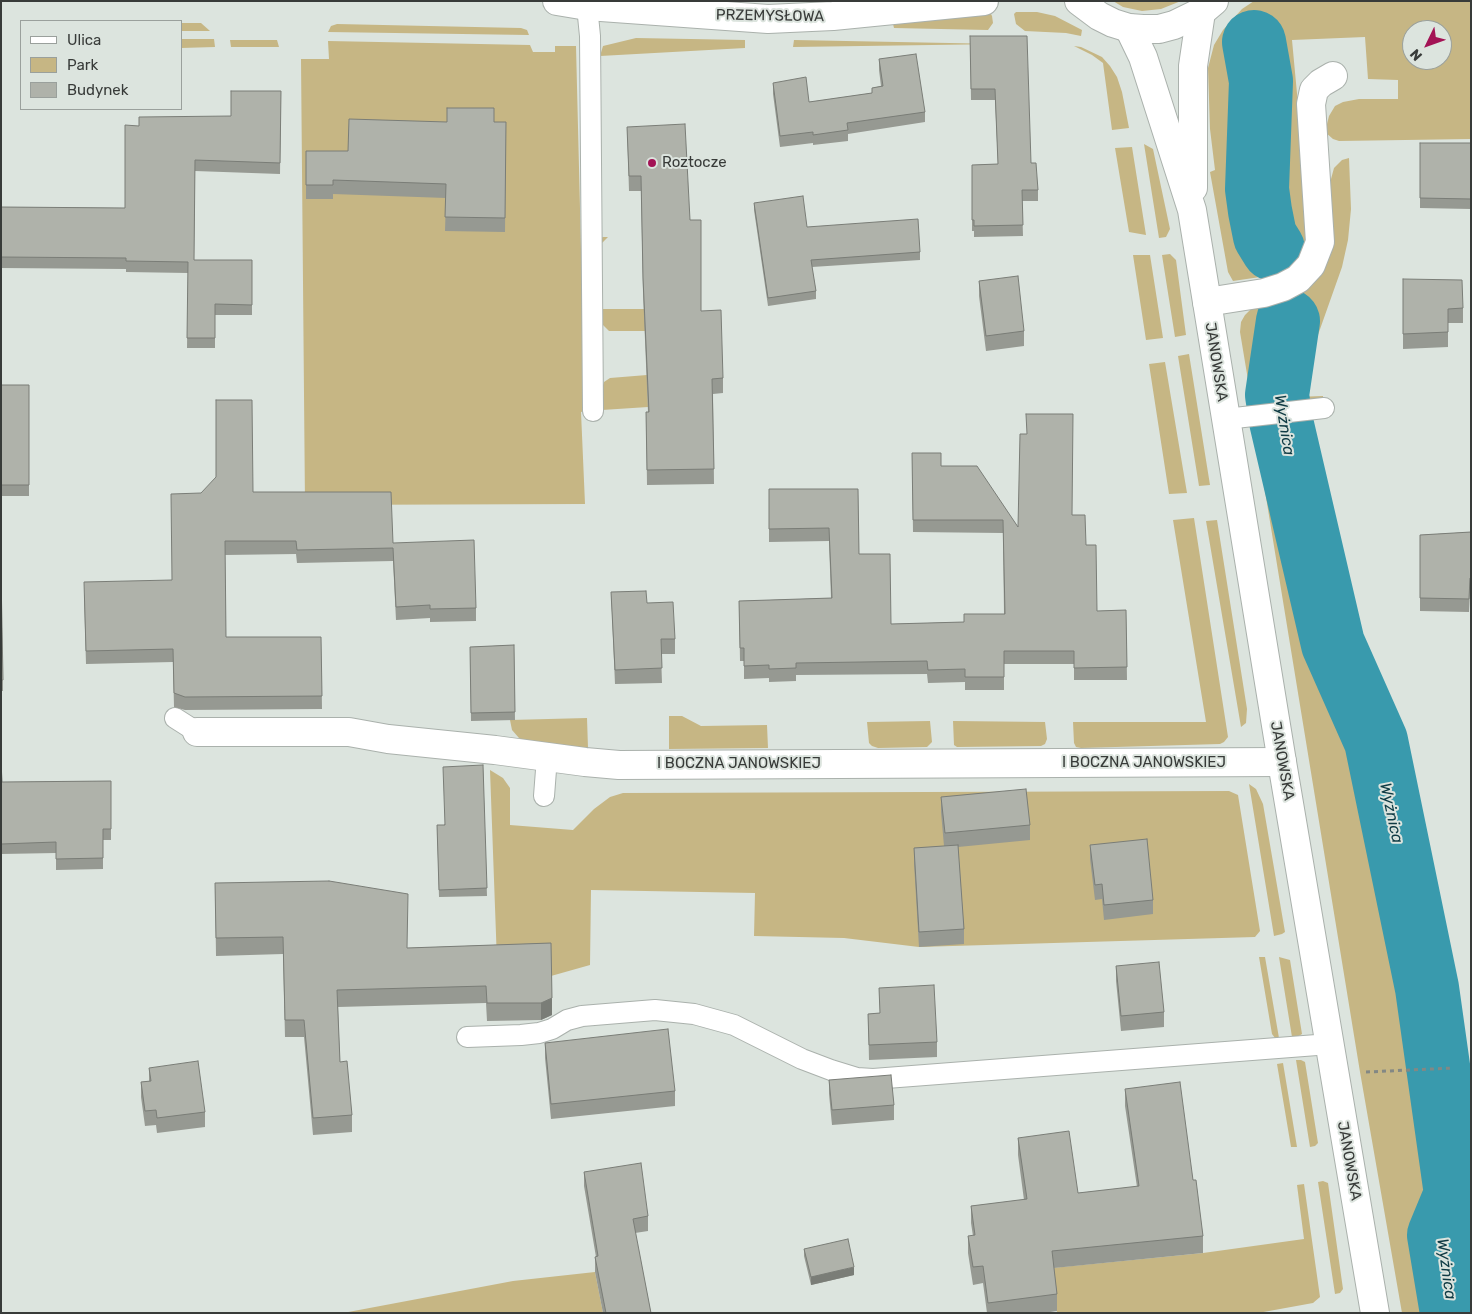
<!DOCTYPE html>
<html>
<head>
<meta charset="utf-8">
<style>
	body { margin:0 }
	#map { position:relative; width:1472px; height:1314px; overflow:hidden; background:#dce4de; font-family:Rubik,sans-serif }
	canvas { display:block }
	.frame { position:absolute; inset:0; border:2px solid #383b39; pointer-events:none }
	.legend { position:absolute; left:20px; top:20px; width:162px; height:90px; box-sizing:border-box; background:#dce4de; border:1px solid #9aa09c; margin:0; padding:6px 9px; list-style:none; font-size:15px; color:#383b39 }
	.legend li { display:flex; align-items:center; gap:10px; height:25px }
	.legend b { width:25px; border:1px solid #9aa09c }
	.north { position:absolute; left:1402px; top:20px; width:50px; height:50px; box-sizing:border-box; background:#dce4de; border:1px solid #9aa09c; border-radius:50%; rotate:228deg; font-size:14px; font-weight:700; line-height:20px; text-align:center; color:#383b39 }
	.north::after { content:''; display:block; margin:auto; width:18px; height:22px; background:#a31355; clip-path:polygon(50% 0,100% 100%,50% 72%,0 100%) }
</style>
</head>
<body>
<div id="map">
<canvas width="1472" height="1314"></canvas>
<div class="frame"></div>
<ul class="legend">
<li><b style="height:6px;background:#fff"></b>Ulica</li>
<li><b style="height:14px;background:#c6b684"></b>Park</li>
<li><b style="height:14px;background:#afb2aa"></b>Budynek</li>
</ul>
<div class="north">N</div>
</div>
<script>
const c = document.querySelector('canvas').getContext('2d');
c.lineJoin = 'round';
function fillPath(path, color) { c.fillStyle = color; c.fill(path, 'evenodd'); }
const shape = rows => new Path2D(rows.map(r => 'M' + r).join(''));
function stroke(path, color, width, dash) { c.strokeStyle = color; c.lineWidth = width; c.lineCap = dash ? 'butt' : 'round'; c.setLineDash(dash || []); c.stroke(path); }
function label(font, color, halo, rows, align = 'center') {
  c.font = font + ' Rubik,sans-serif'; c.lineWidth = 4; c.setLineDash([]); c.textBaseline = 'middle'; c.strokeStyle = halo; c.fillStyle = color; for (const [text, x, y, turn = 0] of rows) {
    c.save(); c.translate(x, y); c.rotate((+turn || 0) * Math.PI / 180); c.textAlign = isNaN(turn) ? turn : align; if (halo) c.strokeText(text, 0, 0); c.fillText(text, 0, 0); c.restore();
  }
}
fillPath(shape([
	[1113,1,1181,1,1161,9,1142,11,1123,7],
	[1254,1,1471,1,1471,139,1339,141,1333,139,1325,132,1329,116,1335,106,1343,102,1359,99,1398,99,1398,80,1368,79,1365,37,1292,40,1309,222,1306,251,1287,273,1233,281,1228,272,1210,172,1215,170,1210,129,1208,68,1214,45,1223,30,1242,9],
	[1412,30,1442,30,1442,60,1412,60],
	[1016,12,1037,12,1055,16,1082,30,1081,36,1066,33,1025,31,1016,24,1014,14],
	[991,14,992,16,993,23,988,30,894,28,893,24],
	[181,23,201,23,210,31,181,31],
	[337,24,521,28,527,30,529,35,328,32,331,26],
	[636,38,745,40,745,48,600,56,603,46],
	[181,39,214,39,215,47,181,48],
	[230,40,277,40,279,47,231,47],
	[794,40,1001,44,793,47],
	[328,41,530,45,533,52,555,52,555,46,576,46,585,411,581,412,585,504,305,505,301,59,329,59],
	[1074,46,1081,47,1102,57,1110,66,1117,77,1122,92,1129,128,1112,130,1103,63,1092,55],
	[1144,144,1153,149,1170,229,1166,237,1159,238],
	[1132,147,1146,235,1129,232,1115,148],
	[1349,158,1351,209,1348,240,1342,267,1296,397,1323,396,1323,399,1252,404,1240,332,1241,322,1245,315,1251,309,1284,298,1330,194,1331,179,1334,168,1342,160],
	[603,237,608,237,601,244,603,309,645,309,646,331,609,331,601,323,599,239],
	[1170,254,1176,260,1186,335,1175,337,1162,255],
	[1133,255,1150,255,1163,338,1146,340],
	[1189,354,1210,485,1199,486,1178,356],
	[1165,362,1187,493,1169,494,1149,364],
	[647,375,648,407,602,410,602,388,604,382,610,378],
	[1264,422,1277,422,1330,646,1371,741,1410,933,1423,991,1453,1192,1435,1234,1450,1313,1402,1313,1360,1072,1255,430],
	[1194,518,1228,737,1224,742,1220,744,1081,748,1076,747,1074,743,1073,722,1206,722,1173,520],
	[1217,520,1247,709,1246,723,1241,727,1206,521],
	[669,716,682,716,701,726,767,725,768,748,669,749],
	[587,718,588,748,575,749,526,742,519,738,512,730,510,720],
	[930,721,932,742,927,747,878,748,872,746,869,743,867,722],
	[953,721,1045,722,1047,739,1045,744,1041,746,957,747,954,745],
	[490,770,503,778,510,788,510,825,573,830,594,809,610,797,623,793,1229,791,1238,795,1260,931,1255,937,919,947,844,938,754,936,755,893,591,890,590,965,551,976,497,962],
	[1249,784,1256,789,1263,804,1285,932,1282,934,1274,936],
	[1259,957,1265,957,1279,1038,1275,1038,1272,1034],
	[1279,957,1290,960,1302,1034,1297,1037,1292,1037],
	[1296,1060,1301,1060,1305,1062,1318,1143,1315,1146,1310,1147],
	[1283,1063,1297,1147,1291,1147,1277,1064],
	[1323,1181,1328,1183,1343,1289,1340,1293,1335,1294,1318,1182],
	[1304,1184,1320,1297,1313,1303,1258,1313,1057,1313,1052,1268,1203,1253,1304,1239,1297,1185],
	[595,1272,603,1313,343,1313,513,1281]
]), '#c6b684');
stroke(shape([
	[1254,42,1261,81,1257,189,1260,211,1265,236,1273,249],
	[1288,321,1277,395,1281,421,1333,644,1376,741,1427,988,1456,1194,1439,1235,1452,1313]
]), '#399aad', 64);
const service = shape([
	[587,6,590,36,593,411],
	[1226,419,1324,408],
	[175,718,197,732],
	[544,796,547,757],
	[467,1037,521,1035,539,1033,552,1029,567,1020,582,1016,655,1010,694,1014,734,1025,802,1059,831,1070,857,1078,873,1079,1330,1044]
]);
const minor = shape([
	[1207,302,1264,293,1283,287,1298,279,1311,265,1320,242,1311,104,1314,90,1321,83,1333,76],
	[197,732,349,732,388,739,495,750,585,762,619,765,1282,762]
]);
const tertiary = shape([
	[1129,28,1143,57,1192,210,1282,762,1375,1313],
	[1193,188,1193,66,1201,12]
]);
const secondary = shape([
	[557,1,587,6,768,19,833,16,984,1],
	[1079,1,1099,16,1113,23,1129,28,1143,29,1159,29,1174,25,1201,12,1214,1]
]);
stroke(service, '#aab1ac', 22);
stroke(minor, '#aab1ac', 30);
stroke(tertiary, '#aab1ac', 30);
stroke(secondary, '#aab1ac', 30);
stroke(shape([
	[1366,1072,1453,1068]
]), '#838884', 3, [4, 4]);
stroke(service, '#fff', 20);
stroke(minor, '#fff', 28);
stroke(tertiary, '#fff', 28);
stroke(secondary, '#fff', 28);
fillPath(shape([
	[970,36,1031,163,1038,190,1038,201,1022,201,1023,236,974,237,974,231,972,231,972,165,998,164,995,100,971,100],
	[879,59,925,112,925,122,848,134,848,141,813,145,813,143,780,147,773,94,773,83,809,102,872,93,872,88,881,86,879,70],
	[281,91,280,174,195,171,194,260,252,260,252,315,215,315,215,348,187,348,188,273,126,272,126,269,1,268,1,207,125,208,139,126,231,116],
	[447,122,506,122,505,232,445,231,446,198,333,194,333,199,306,199,306,151,348,151],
	[627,127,690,220,701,311,723,378,723,393,713,394,714,484,647,485,646,412,648,412,643,292,641,191,629,191],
	[1420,143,1471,143,1471,209,1420,208],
	[754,203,807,227,920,252,920,260,812,267,816,291,816,299,768,306,754,210],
	[1403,279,1463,308,1463,323,1448,323,1448,347,1403,349],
	[979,281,1024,331,1024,346,986,351,979,296],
	[1,385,29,385,29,496,1,496],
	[912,453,941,466,1018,527,1072,515,1086,545,1097,611,1126,610,1127,680,1074,680,1074,664,1004,664,1004,690,965,690,965,682,928,683,927,674,796,675,796,681,769,682,769,678,744,679,744,661,740,661,739,601,831,598,829,541,769,542,769,489,858,489,859,554,891,624,964,622,1004,614,1003,533,913,532],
	[253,492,393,543,476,608,476,621,430,622,430,618,396,620,393,561,297,563,296,554,225,555,226,637,321,637,322,709,185,710,174,707,173,662,86,664,84,595,172,580],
	[1471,532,1471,592,1470,592,1469,612,1420,611,1420,535],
	[1,574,3,680,3,691,1,691],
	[611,592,647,603,675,639,675,654,661,654,662,683,615,684],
	[514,645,515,720,471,721,470,647],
	[1,762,2,782,111,781,111,840,103,840,103,869,56,870,56,853,1,854],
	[483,765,487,896,439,897,437,825,444,825],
	[941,797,1030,825,1030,840,958,847,964,929,964,944,919,947,914,863,914,848,944,846,941,812],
	[1090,845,1153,900,1153,914,1104,920,1102,899,1095,900,1090,859],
	[215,883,407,948,551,943,552,1015,541,1020,487,1021,486,1003,338,1007,340,1062,352,1115,352,1132,313,1135,304,1037,285,1037,283,954,216,956],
	[1116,966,1164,1012,1164,1027,1121,1031,1116,981],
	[879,988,937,1042,937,1057,869,1060,868,1014,880,1013],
	[545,1043,675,1091,675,1106,551,1119,545,1058],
	[149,1068,205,1112,205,1127,157,1133,156,1125,145,1126,141,1097,141,1082,149,1081],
	[829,1080,894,1105,894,1120,832,1125,829,1094],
	[1125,1089,1193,1180,1203,1236,1203,1253,1054,1268,1057,1294,1057,1311,1044,1313,987,1313,983,1283,973,1285,968,1253,968,1236,973,1236,971,1223,971,1206,1024,1200,1018,1155,1018,1138,1078,1193,1137,1187,1125,1106],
	[584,1172,648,1216,648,1231,635,1233,651,1313,603,1313,595,1272,595,1257,596,1257,584,1186],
	[804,1249,854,1275,811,1285,804,1256]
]), '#969992');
fillPath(shape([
	[552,998,552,1015,541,1020,541,1003],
	[854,1267,854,1275,811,1285,811,1277]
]), '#7a7d77');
const building = shape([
	[970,36,1027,36,1031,163,1036,163,1038,190,1022,190,1023,225,974,226,974,220,972,220,972,165,998,164,995,89,971,89,970,36],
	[916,54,925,112,847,123,848,130,813,135,813,132,780,136,773,83,806,77,809,102,872,93,872,88,883,86,879,59,916,54],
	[231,91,281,91,280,163,195,160,194,260,252,260,252,305,215,304,215,338,187,338,188,262,126,261,126,258,1,257,1,207,125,208,125,125,139,126,139,117,231,116,231,91],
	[447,108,494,108,494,122,506,122,505,218,445,217,446,184,333,180,333,185,306,185,306,151,348,151,349,119,447,122,447,108],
	[685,124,690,220,701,220,701,311,721,310,723,378,712,379,714,469,647,470,646,412,649,412,643,278,641,176,629,176,627,127,685,124],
	[1420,143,1471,143,1471,199,1420,198,1420,143],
	[803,196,807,227,918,219,920,252,811,260,816,291,768,298,754,203,803,196],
	[1018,276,1024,331,986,336,979,281,1018,276],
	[1403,279,1462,280,1463,308,1448,309,1448,332,1403,334,1403,279],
	[1,385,29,385,29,485,1,485,1,385],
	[216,400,252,400,253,492,391,492,393,543,474,540,476,608,430,609,430,605,396,607,393,548,297,550,296,541,225,541,226,637,321,637,322,696,185,697,174,693,173,649,86,651,84,582,172,580,171,494,201,493,216,477,216,400],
	[1026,414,1073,414,1072,515,1085,515,1086,545,1096,545,1097,611,1126,610,1127,667,1074,668,1074,651,1004,651,1004,677,965,677,965,669,928,670,927,661,796,663,796,668,769,669,769,665,744,666,744,648,740,648,739,601,832,598,829,528,769,529,769,489,858,489,859,554,890,554,891,624,964,622,964,614,1005,614,1003,520,913,520,912,453,941,453,941,466,977,466,1018,527,1020,434,1027,434,1026,414],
	[1471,532,1471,578,1470,578,1469,599,1420,598,1420,535,1471,532],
	[1,574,3,680,1,680,1,574],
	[646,591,647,603,673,602,675,639,661,639,662,668,615,670,611,592,646,591],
	[514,645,515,712,471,713,470,647,514,645],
	[1,762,2,782,111,781,111,829,103,829,103,858,56,859,56,842,1,844,1,762],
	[483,765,487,888,439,890,437,825,445,825,443,767,483,765],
	[1026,789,1030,825,945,833,941,797,1026,789],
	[1147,839,1153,900,1104,905,1102,884,1095,885,1090,845,1147,839],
	[958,845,964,929,919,932,914,848,958,845],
	[329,881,408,894,407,948,551,943,552,998,541,1003,487,1003,486,986,337,990,340,1062,347,1061,352,1115,313,1118,304,1020,285,1020,283,937,216,938,215,883,329,881],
	[1159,962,1164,1012,1121,1016,1116,966,1159,962],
	[934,985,937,1042,869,1045,868,1014,880,1013,879,988,934,985],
	[668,1029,675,1091,551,1104,545,1043,668,1029],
	[198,1061,205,1112,157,1118,156,1110,145,1111,141,1082,151,1081,149,1068,198,1061],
	[891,1075,894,1105,832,1110,829,1080,891,1075],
	[1180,1082,1193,1180,1196,1180,1203,1236,1052,1251,1057,1294,988,1303,983,1266,973,1267,968,1236,975,1235,971,1206,1027,1199,1018,1138,1069,1131,1078,1193,1139,1186,1125,1089,1180,1082],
	[641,1163,648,1216,633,1219,651,1313,606,1313,595,1257,598,1256,584,1172,641,1163],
	[848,1239,854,1267,811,1277,804,1249,848,1239]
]);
fillPath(building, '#afb2aa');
stroke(building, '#7a7d77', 1);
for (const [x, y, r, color] of [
	[652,163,5,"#a31355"]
]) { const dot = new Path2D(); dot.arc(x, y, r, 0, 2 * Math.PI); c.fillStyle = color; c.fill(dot); stroke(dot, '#dce4de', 2); }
label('15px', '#383b39', '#dce4de', [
	["PRZEMYSŁOWA",770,16,1],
	["JANOWSKA",1216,362,81],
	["JANOWSKA",1282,761,80],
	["I BOCZNA JANOWSKIEJ",1144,763],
	["I BOCZNA JANOWSKIEJ",739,764],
	["JANOWSKA",1349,1161,80]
]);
label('15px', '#383b39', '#dce4de', [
	["Roztocze",662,163]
], 'left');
label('italic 16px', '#0f3b44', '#dce4de', [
	["Wyżnica",1284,425,81],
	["Wyżnica",1391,813,78],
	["Wyżnica",1446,1269,82]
]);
</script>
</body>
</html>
